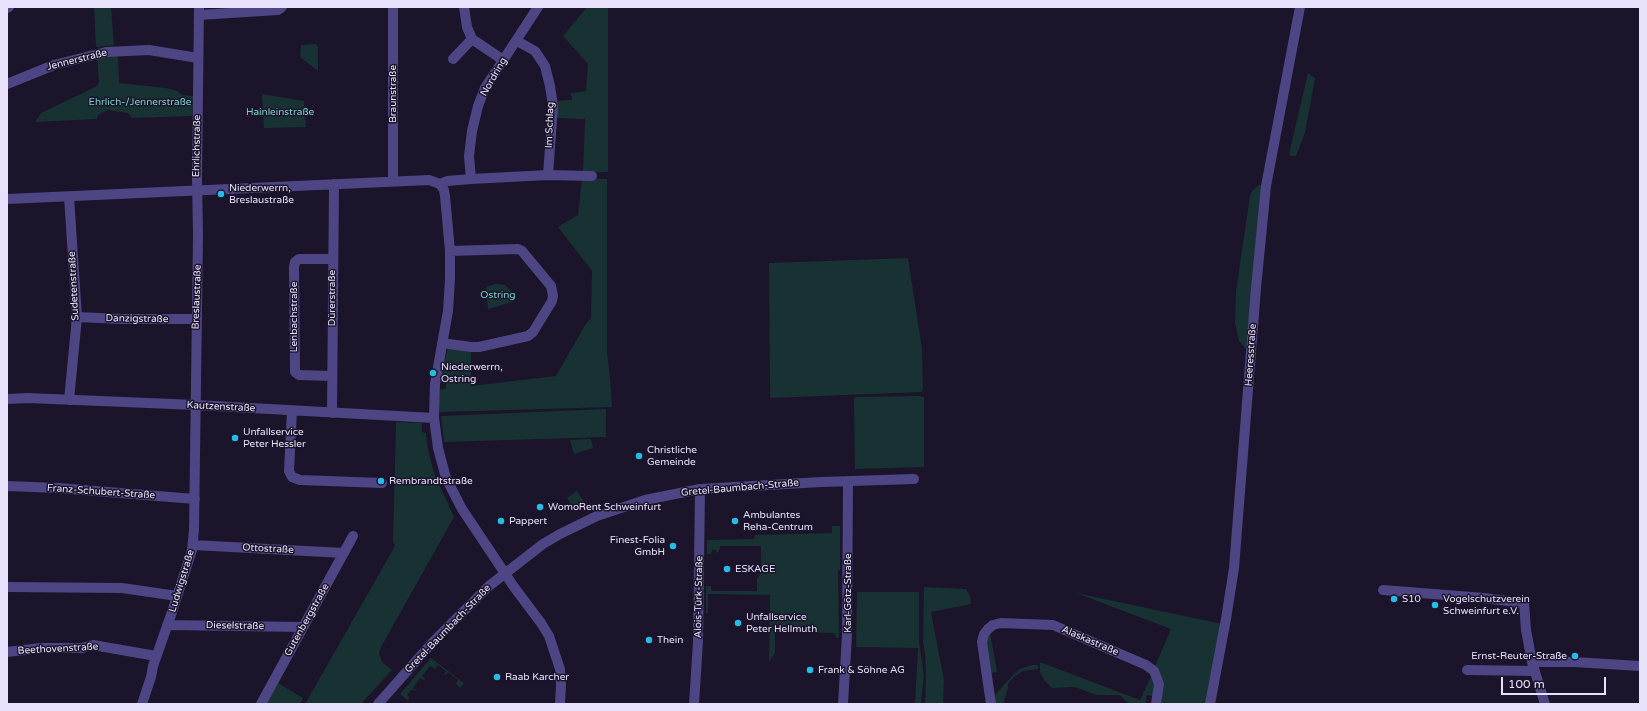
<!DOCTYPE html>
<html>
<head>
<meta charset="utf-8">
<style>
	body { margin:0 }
	#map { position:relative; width:1647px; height:711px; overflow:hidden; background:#1b142a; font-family:"Varela Round",sans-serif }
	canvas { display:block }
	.frame { position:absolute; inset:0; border:8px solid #e7e1fc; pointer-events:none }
	.scale { position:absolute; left:1501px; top:677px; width:105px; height:18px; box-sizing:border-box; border:2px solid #e7e1fc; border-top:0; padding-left:5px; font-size:12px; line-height:14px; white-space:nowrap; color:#e7e1fc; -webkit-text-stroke:3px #1b142a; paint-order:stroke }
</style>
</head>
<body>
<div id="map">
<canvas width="1647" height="711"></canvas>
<div class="frame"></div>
<div class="scale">100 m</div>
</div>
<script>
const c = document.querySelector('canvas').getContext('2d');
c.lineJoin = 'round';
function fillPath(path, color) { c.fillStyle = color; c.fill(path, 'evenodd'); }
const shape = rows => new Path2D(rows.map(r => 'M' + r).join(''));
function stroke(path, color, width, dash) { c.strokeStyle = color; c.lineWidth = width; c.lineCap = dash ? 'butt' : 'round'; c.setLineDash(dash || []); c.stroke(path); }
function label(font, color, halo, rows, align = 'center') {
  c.font = font + ' "Varela Round",sans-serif'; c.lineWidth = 3; c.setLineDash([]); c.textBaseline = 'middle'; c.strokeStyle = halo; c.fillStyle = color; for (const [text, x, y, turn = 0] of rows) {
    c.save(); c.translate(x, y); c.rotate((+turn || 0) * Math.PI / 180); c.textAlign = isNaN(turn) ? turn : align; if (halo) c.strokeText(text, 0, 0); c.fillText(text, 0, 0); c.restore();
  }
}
fillPath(shape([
	[94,7,111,7,114,45,96,47],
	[587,7,608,7,608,172,583,173,585,119,555,118,556,101,572,100,571,93,586,91,588,64,563,36],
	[316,44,318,47,318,71,300,57,301,45],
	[118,55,119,83,166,88,177,91,182,95,193,96,192,116,132,118,128,113,108,110,98,115,97,119,35,122,41,113,97,86,99,82,97,57],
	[1308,73,1315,78,1305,133,1296,156,1291,156,1289,154],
	[262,94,304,101,306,127,264,128],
	[582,178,607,179,607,352,610,377,612,407,440,412,439,409,440,390,446,388,446,383,441,381,443,364,448,349,452,348,471,351,471,386,556,376,585,325,591,318,592,271,558,227,578,215],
	[1259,185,1264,186,1246,349,1239,341,1235,323,1236,291,1250,196,1252,191],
	[908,258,922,349,923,390,921,392,771,398,770,396,769,263],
	[495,284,505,285,512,292,513,302,488,309,486,287],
	[919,396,924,397,924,467,855,469,854,397],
	[606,409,606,437,444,442,441,416],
	[396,422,422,423,422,432,426,433,428,450,434,473,454,517,381,647,379,653,382,662,392,670,361,704,305,704,395,546,393,541],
	[591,439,593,448,574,454,570,440],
	[577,491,586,505,575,510,567,498],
	[832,526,840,526,840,570,838,570,839,638,836,638,835,633,775,632,775,653,769,662,770,595,708,594,708,613,706,613,706,586,711,586,711,591,757,591,757,578,759,577,761,567,761,546,720,546,719,551,716,553,716,550,712,550,711,554,707,554,707,540,754,539,755,535,832,533],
	[924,587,966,589,970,596,971,604,931,612,944,680,943,704,925,704,926,674,925,654,923,642],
	[857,592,919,592,919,642,924,675,921,704,915,704,918,648,856,647],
	[1076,593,1222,624,1207,704,1160,704,1155,666,1171,629],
	[990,632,997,672,991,673,985,642],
	[431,658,464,683,460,688,456,684,458,680,448,672,446,675,444,674,446,671,438,665,435,669,430,666,422,676,425,678,424,680,420,678,413,688,416,690,415,691,412,689,407,695,410,698,407,700,400,694],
	[1040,662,1140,700,1151,677,1154,684,1153,696,1147,695,1145,704,1129,704,1120,695,1096,695,1075,687,1052,688,1044,680,1040,672],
	[1032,665,1038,665,1038,669,1023,671,1014,677,1008,684,1008,688,1003,704,997,704,994,700,994,696,1014,674,1020,669],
	[278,683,303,698,300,704,270,704,266,702]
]), '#183133');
stroke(shape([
	[393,7,393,181],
	[464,7,467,27,472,39,503,60],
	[7,8,9,7],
	[199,15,278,10,282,7],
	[517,41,535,51,545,66,550,86,553,106,548,175],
	[453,59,472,39],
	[7,84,54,65,106,52,149,50,198,58],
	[471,179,469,156,472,131,478,106,485,88,538,7],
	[440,184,447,181,471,179,548,175,592,176],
	[69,197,77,317,69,400],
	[7,199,385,182,429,180,440,184,444,190,445,196,450,251,450,279,448,311,435,384,434,418,438,448,446,478,462,509,514,587,541,623,549,636,560,669,561,685,560,704],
	[77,317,121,319,197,319],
	[442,343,471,347,479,347,528,336,533,332,552,301,553,296,551,286,522,251,518,249,450,251],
	[332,376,299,375,295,372,294,267,295,262,299,259,332,259],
	[7,399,28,398,196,405,434,418],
	[292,411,289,471,292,477,300,480,382,483],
	[332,413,334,184],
	[7,486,58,488,195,499],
	[193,545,344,553],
	[7,587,122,588,177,596],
	[1383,590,1484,598,1524,603,1526,630,1532,662,1545,704],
	[167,625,302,627],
	[7,652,41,648,82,648,93,645,156,656],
	[1532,662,1574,662,1640,666],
	[1467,670,1534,671],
	[142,704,151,677,153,666,172,612,192,550,194,530,198,235,197,179,199,7],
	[261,704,353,536],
	[378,704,432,643,489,586,543,544,560,534,597,516,645,500,700,489,821,482,914,479],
	[694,704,698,642,700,489],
	[843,704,847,635,848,481],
	[991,704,982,642,984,634,988,629,993,625,1001,623,1053,625,1146,665,1154,671,1159,684,1156,704],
	[1210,704,1226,619,1234,568,1256,288,1266,186,1300,7]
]), '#4e4584', 10);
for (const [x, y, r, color] of [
	[221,194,4,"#23bde6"],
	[433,373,4,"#23bde6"],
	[235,438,4,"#23bde6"],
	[639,456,4,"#23bde6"],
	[381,481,4,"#23bde6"],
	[540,507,4,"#23bde6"],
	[501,521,4,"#23bde6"],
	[735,521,4,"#23bde6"],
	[673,546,4,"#23bde6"],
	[727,569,4,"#23bde6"],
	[1394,599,4,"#23bde6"],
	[1435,605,4,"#23bde6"],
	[738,623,4,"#23bde6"],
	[649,640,4,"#23bde6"],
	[1575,656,4,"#23bde6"],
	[810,670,4,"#23bde6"],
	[497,677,4,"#23bde6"]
]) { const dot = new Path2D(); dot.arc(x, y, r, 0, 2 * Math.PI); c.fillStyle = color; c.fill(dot); stroke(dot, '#1b142a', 1.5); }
label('10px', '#e7e1fc', '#1b142a', [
	["Jennerstraße",77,60,-14],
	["Nordring",494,77,-60],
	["Braunstraße",393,94,-90],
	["Im Schlag",550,125,-88],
	["Ehrlichstraße",197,146,-89],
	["Sudetenstraße",74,286,-93],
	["Breslaustraße",197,297,-88],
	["Dürerstraße",332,298,-90],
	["Lenbachstraße",294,317,-90],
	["Danzigstraße",137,319,1],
	["Heeresstraße",1251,355,-86],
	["Kautzenstraße",221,407,3],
	["Gretel-Baumbach-Straße",740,488,-5],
	["Franz-Schubert-Straße",101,492,4],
	["Ottostraße",268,549,3],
	["Ludwigstraße",182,581,-73],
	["Karl-Götz-Straße",848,593,-90],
	["Alois-Türk-Straße",699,597,-89],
	["Gutenbergstraße",307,620,-61],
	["Dieselstraße",235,626,1],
	["Gretel-Baumbach-Straße",448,629,-46],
	["Alaskastraße",1090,641,23],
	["Beethovenstraße",58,649,-3]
]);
label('10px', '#74d5c7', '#1b142a', [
	["Ehrlich-/Jennerstraße",140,102],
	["Hainleinstraße",280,112],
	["Ostring",498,295]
]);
label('10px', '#e7e1fc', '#1b142a', [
	["Niederwerrn,",229,188],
	["Breslaustraße",229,200],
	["Niederwerrn,",441,367],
	["Ostring",441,379],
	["Unfallservice",243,432],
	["Peter Hessler",243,444],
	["Christliche",647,450],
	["Gemeinde",647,462],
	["Rembrandtstraße",389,481],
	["WomoRent Schweinfurt",548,507],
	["Ambulantes",743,515],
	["Reha-Centrum",743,527],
	["Pappert",509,521],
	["Finest-Folia",665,540,"right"],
	["GmbH",665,552,"right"],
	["ESKAGE",735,569],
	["S10",1402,599],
	["Vogelschutzverein",1443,599],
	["Schweinfurt e.V.",1443,611],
	["Unfallservice",746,617],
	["Peter Hellmuth",746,629],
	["Thein",657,640],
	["Ernst-Reuter-Straße",1567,656,"right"],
	["Frank & Söhne AG",818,670],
	["Raab Karcher",505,677]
], 'left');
</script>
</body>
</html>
